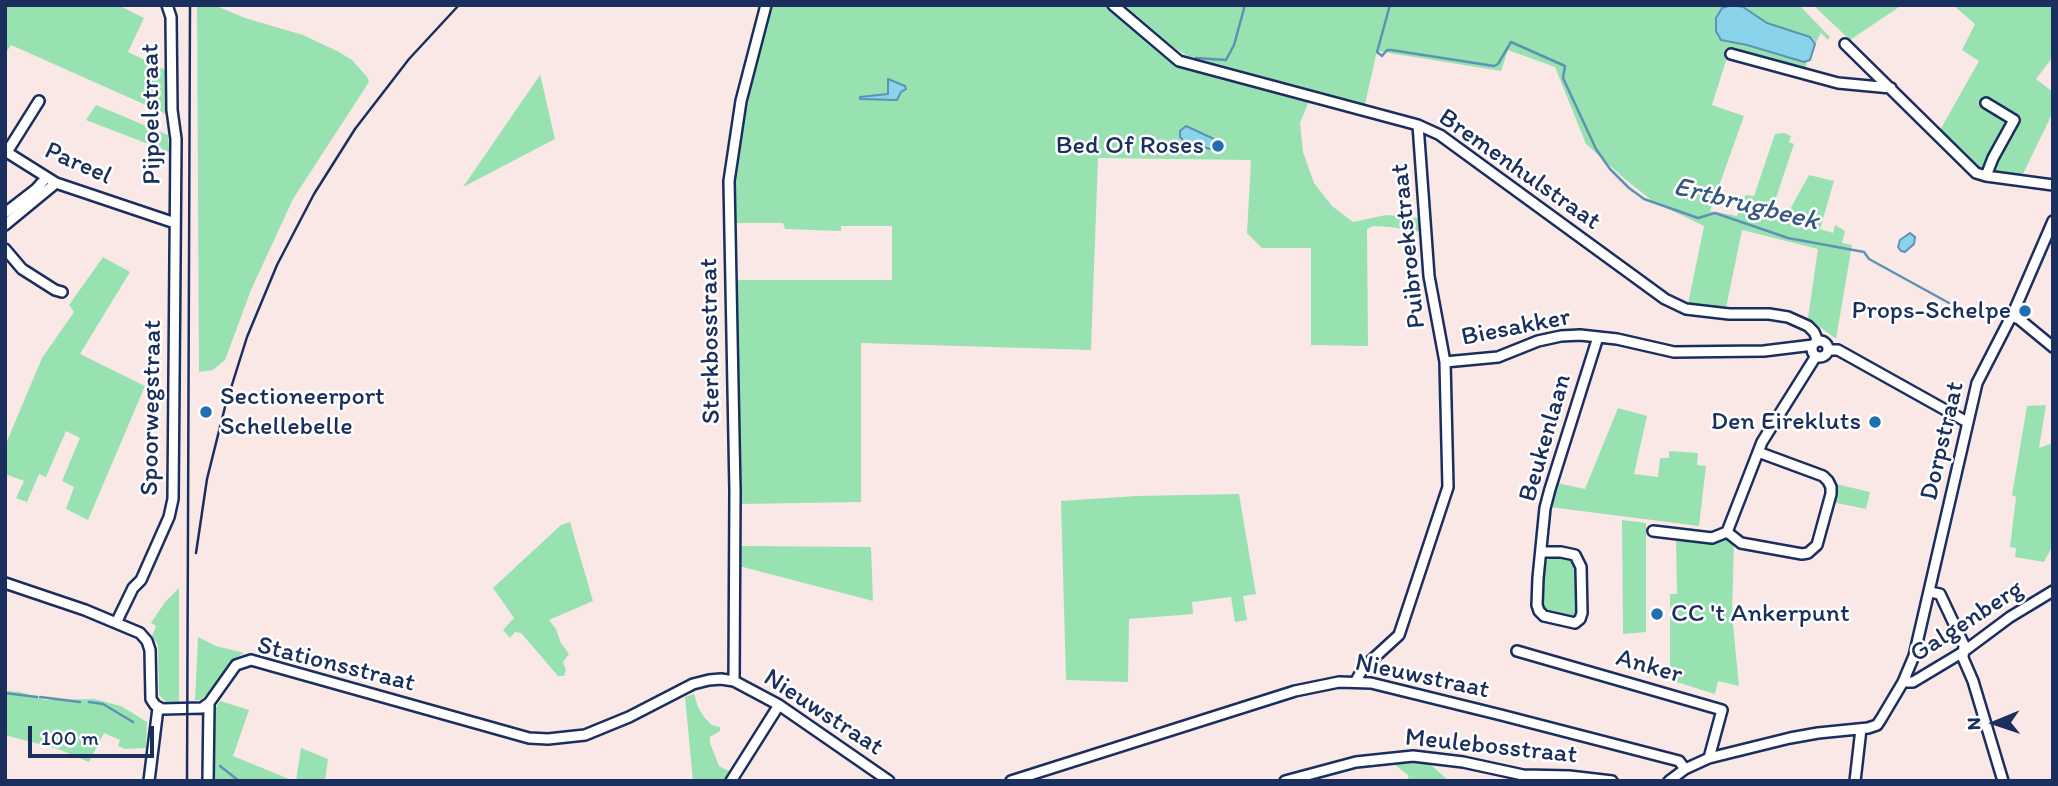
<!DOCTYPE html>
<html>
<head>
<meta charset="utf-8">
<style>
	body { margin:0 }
	#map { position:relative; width:2058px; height:786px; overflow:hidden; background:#fae8e7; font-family:Itim,sans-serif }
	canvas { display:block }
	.frame { position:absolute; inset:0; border:7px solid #1b2f5e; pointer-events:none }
	.north { position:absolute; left:1960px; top:688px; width:70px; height:70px; -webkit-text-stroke:5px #fff; paint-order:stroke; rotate:268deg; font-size:19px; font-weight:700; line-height:28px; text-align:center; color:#1b2f5e }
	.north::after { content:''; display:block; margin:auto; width:24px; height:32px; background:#1b2f5e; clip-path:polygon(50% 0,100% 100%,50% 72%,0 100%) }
	.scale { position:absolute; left:28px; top:726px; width:126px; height:32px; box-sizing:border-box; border:4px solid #1b2f5e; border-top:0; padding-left:9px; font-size:21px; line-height:24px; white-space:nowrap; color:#1b2f5e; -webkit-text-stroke:5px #fff; paint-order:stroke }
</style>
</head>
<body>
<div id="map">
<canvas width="2058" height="786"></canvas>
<div class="frame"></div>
<div class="north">N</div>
<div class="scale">100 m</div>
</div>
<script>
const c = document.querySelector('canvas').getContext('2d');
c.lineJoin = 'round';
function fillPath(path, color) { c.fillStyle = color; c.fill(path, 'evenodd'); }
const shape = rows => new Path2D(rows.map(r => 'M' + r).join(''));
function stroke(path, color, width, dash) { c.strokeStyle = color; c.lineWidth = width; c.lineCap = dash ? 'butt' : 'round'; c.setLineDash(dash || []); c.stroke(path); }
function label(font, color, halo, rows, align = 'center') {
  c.font = font + ' Itim,sans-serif'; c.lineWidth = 5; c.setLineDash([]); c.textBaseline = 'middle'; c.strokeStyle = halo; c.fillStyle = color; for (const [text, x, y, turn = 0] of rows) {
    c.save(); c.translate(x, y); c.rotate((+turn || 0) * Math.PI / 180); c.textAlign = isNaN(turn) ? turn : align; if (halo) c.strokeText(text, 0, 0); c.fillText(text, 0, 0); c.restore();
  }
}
fillPath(shape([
	[5,5,118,5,144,18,128,52,166,70,166,114,11,45,5,54],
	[197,5,214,5,245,18,303,35,339,52,352,60,367,77,369,82,293,199,251,290,225,360,213,370,199,372],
	[771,5,1105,5,1173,60,1309,101,1300,123,1303,152,1314,183,1332,206,1353,222,1386,215,1420,218,1421,232,1390,227,1373,226,1367,229,1368,346,1311,345,1311,248,1262,248,1247,233,1251,160,1098,158,1091,350,861,343,861,502,740,504,737,280,892,280,892,226,841,226,841,231,785,229,783,223,734,223,736,174,743,111,761,36],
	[1124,5,1799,5,1830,37,1828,40,1821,33,1815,44,1814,40,1801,34,1767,23,1738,5,1722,8,1716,18,1716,31,1725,42,1747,45,1807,63,1805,69,1730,48,1712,105,1744,116,1710,211,1737,216,1740,204,1746,195,1754,196,1775,134,1784,133,1791,136,1789,142,1794,144,1770,216,1783,222,1809,175,1834,181,1820,229,1833,233,1835,225,1845,231,1842,243,1852,245,1836,339,1808,318,1818,249,1742,230,1726,308,1708,308,1688,304,1704,226,1654,202,1626,180,1586,144,1555,67,1508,50,1501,71,1377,51,1365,104,1188,56,1176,49],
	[1813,5,1902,5,1850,40],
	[1953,5,2053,5,2053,57,2036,79,2053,92,2053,112,2021,178,1980,169,1963,155,1940,130,1979,61,1962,50,1975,24],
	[540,74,555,139,463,187,540,75],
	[96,105,168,135,169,152,86,120],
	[103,257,130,272,80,354,145,386,88,520,66,509,74,487,62,481,80,438,66,431,46,477,39,474,27,502,16,498,24,481,5,474,5,446,42,358,74,312,69,305],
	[2046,405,2039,448,2053,443,2053,545,2044,562,2015,557,2016,548,2010,547,2016,497,2012,495,2027,406],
	[1618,408,1647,416,1634,474,1658,477,1660,458,1669,458,1669,451,1698,453,1697,465,1706,466,1699,526,1550,507,1557,483,1585,489],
	[1836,484,1870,492,1866,509,1832,502],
	[1239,494,1256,594,1243,596,1247,620,1235,622,1231,597,1192,602,1193,614,1129,619,1128,682,1066,680,1061,501,1136,496],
	[1622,520,1646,523,1646,632,1623,634],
	[570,522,593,601,549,620,556,629,561,643,569,654,563,662,566,670,564,676,558,676,521,633,515,632,510,638,503,630,514,618,493,588,561,525],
	[1727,538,1734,542,1732,614,1739,686,1718,681,1715,694,1670,680,1670,594,1677,594,1676,539,1712,543],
	[740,546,871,547,873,601,739,566],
	[1553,555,1571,558,1579,568,1578,614,1572,618,1557,616,1543,606,1545,562],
	[179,588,179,705,168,704,159,695,158,645,152,636,156,626,151,623,165,602],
	[198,637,216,646,244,653,233,660,206,695,200,700,195,700],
	[5,691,20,692,45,700,94,699,121,706,147,722,146,748,125,749,118,746,120,740,104,733,89,762,58,749,5,735],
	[694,694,698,707,704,717,712,725,720,727,720,731,710,737,710,743,719,766,731,772,729,781,693,781,685,697],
	[220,701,249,710,233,756,294,781,212,781,214,711],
	[301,748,328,759,325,781,296,781],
	[1423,758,1449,781,1409,781,1407,779,1409,776,1390,761]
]), '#98e2b1');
const water = shape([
	[1732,5,1743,7,1767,23,1810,37,1815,44,1810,60,1804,62,1747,45,1721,40,1716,31,1716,18,1722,8,1732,5],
	[888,79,905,86,906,89,901,92,897,100,860,99,860,97,888,94,888,79],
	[1186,126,1214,139,1222,148,1210,149,1185,142,1180,137,1180,131,1186,126],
	[1910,233,1915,237,1914,244,1905,252,1901,251,1898,247,1900,240,1910,233]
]);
fillPath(water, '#8ad4eb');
stroke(water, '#5e92b3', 2);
stroke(shape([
	[1121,5,1165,42],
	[1390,5,1377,52,1382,56,1387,50,1391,50,1494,66,1498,64,1511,42,1565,66,1563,78,1596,149,1610,169,1629,188,1644,199,1698,218,1715,213,1788,238,1864,252,1869,259,1949,303],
	[1196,58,1226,60,1234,45,1245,5],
	[5,693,37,697],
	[40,697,80,702],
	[89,702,103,704,133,722],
	[220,766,239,781]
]), '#5e92b3', 2.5);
const minor = shape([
	[1113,5,1179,61,1418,125,1440,135,1665,299,1686,309,1729,314,1769,314,1788,317,1808,326,1814,332,1818,341],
	[1845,44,1976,173,1986,176,2053,185],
	[1731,54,1838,83,1891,88],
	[1986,103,2014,120,1993,158,1986,176],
	[5,151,56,183,175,223],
	[7,152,39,101],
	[5,213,36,189,46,178],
	[5,225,56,183],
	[5,249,22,269,55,290,62,292],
	[2012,316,2019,319,2053,347],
	'1812 349a8 8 0 1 1 16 0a8 8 0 1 1-16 0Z',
	[1828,350,1838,350,1967,422],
	[1445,362,1498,357,1538,341,1561,336,1580,335,1617,339,1674,352,1764,351,1813,345],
	[1653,531,1712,538,1727,532,1762,442,1816,356],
	[1727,532,1741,543,1802,554,1808,553,1817,545,1831,494,1831,487,1828,481,1823,476,1758,452],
	[1541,552,1561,552,1575,555,1581,567,1582,613,1580,619,1575,623,1544,616,1539,611,1537,605,1538,578,1545,508,1550,489,1598,337],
	[5,583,85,610,140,633,147,641,150,650,151,699,155,705,162,709,202,708,209,703,236,665,251,660,529,738,548,739,585,735,629,717,693,684,709,680,721,679,734,681,779,705,889,781],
	[1930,592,1940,594,1964,645,1963,658,1973,681,2003,781],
	[116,623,133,588,141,580,169,517,173,499,176,139,172,110,171,17,167,5],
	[1517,651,1722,710,1709,758],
	[734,681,735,491,729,181,741,101,766,5],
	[1356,681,1363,668,1399,635,1448,487,1445,362,1429,276,1418,125],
	[1903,682,1913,682,1963,652,2010,617,2053,591],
	[149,781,158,708],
	[208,781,209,703],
	[731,781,779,705],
	[1011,781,1295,691,1339,682,1371,683,1501,715,1679,761,1685,769],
	[1285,781,1356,762,1413,756,1463,762,1523,775,1569,776,1612,781],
	[1669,781,1685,769,1709,758,1790,738,1818,733,1868,728,1877,725,1881,719,1903,682,1914,656,1977,383,2014,311,2053,221],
	[1855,781,1861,729]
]);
stroke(minor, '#1b2f5e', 14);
stroke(minor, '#fff', 9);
stroke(shape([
	[196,553,207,479,225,407,247,337,277,265,314,194,355,129,409,59,459,5],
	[187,781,190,5]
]), '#1b2f5e', 2.5);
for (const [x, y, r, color] of [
	[1218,146,7,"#1f6fb2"],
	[2025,311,7,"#1f6fb2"],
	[206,412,7,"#1f6fb2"],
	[1875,422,7,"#1f6fb2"],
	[1657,614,7,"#1f6fb2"]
]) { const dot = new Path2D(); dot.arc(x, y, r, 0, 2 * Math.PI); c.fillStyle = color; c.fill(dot); stroke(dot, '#fff', 2.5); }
label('26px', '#1b2f5e', '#fff', [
	["Pijpoelstraat",152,114,-91],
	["Pareel",78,164,24],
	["Bremenhulstraat",1519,170,35],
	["Puibroekstraat",1409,246,-96],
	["Biesakker",1516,328,-11],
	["Sterkbosstraat",711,341,-91],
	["Spoorwegstraat",152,408,-89],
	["Beukenlaan",1546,438,-74],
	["Dorpstraat",1943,441,-77],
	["Galgenberg",1967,622,-33],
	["Stationsstraat",336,665,14],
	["Anker",1649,667,16],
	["Nieuwstraat",1422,677,12],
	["Nieuwstraat",823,713,33],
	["Meulebosstraat",1491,747,6]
]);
label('26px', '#1b2f5e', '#fff', [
	["Bed Of Roses",1204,146],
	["Props-Schelpe",2011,311],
	["Sectioneerport",220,397,"left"],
	["Schellebelle",220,427,"left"],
	["Den Eirekluts",1861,422],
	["CC 't Ankerpunt",1671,614,"left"]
], 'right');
label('italic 28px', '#375881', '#fff', [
	["Ertbrugbeek",1746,205,14]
]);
</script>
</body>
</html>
